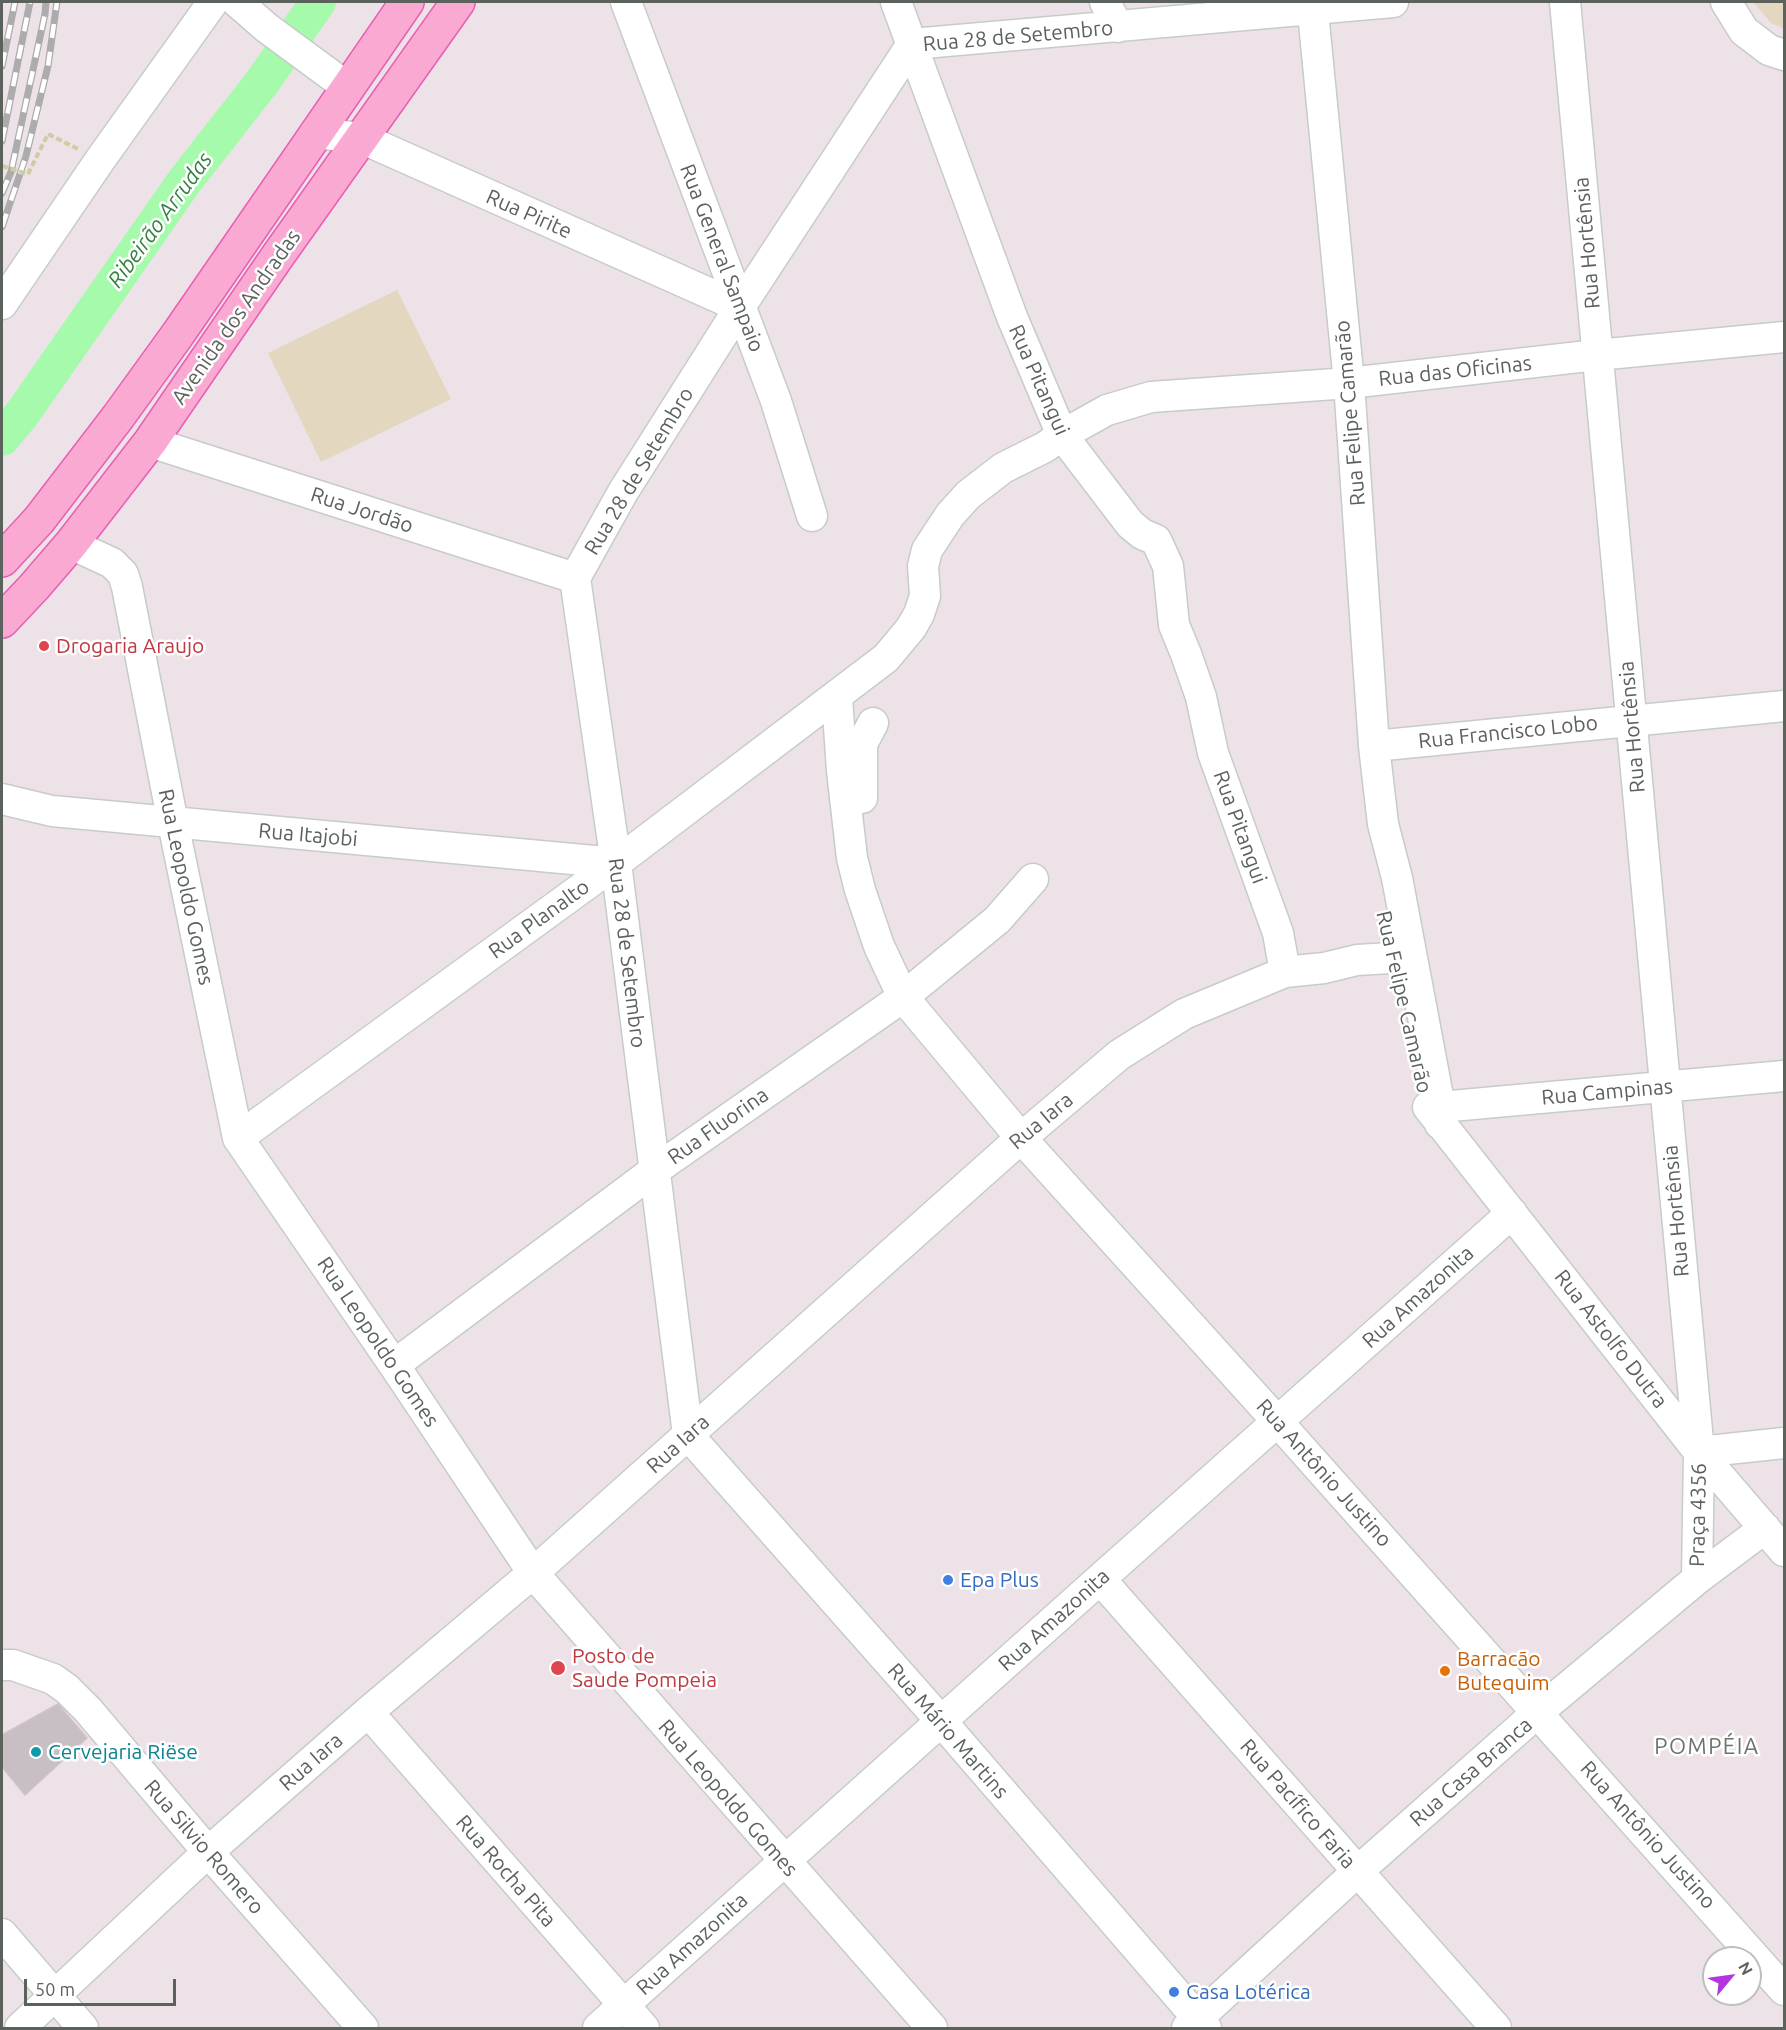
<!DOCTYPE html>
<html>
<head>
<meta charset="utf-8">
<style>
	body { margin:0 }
	#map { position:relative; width:1786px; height:2030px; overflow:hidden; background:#ede2e8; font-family:Ubuntu,sans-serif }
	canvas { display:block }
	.frame { position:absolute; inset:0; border:3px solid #5b625c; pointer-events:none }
	.north { position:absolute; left:1702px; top:1946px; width:60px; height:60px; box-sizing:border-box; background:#fff; border:2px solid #bdc0be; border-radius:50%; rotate:61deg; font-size:16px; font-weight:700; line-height:24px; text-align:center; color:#5b625c }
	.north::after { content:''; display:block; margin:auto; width:21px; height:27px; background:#b235df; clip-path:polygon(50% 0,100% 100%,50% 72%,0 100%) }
	.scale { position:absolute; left:24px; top:1979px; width:152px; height:27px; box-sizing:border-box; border:3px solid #5b625c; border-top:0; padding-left:8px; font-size:18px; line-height:21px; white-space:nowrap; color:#5b625c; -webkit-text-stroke:4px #fff; paint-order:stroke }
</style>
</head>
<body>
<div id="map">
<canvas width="1786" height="2030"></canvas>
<div class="frame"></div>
<div class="north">N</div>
<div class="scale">50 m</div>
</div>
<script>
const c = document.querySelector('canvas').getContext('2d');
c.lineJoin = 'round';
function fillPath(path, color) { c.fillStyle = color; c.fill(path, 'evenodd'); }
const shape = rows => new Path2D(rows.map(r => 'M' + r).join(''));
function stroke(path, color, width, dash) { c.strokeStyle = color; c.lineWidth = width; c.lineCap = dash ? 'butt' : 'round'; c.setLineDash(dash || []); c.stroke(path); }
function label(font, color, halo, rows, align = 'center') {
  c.font = font + ' Ubuntu,sans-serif'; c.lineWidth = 5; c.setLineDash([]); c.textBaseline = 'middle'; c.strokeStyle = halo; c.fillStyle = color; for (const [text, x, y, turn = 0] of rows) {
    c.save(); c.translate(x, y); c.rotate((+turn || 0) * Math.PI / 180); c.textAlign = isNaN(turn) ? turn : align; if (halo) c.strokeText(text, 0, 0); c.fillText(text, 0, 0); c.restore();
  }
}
fillPath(shape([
	[1753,2,1784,2,1784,29,1771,23],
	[397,290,451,399,321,462,268,353]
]), '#e3d7c0');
stroke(shape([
	[2,438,22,414,184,182,263,81,318,2]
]), '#a5faac', 36);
const building = shape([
	[58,1704,87,1738,25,1795,2,1767,2,1735,58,1704]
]);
fillPath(building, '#c8bfc5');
stroke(building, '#d1c1cb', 1.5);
const minor = shape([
	[237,2,267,28,347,87],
	[626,2,776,401,812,516],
	[896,2,1012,317,1062,435,1130,524,1142,534,1156,540,1168,566,1174,625,1186,654,1201,697,1213,753,1278,933,1285,972],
	[1105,2,1118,27],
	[1312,2,1349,383,1374,746,1383,824,1397,878,1440,1107,1440,1124],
	[1565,2,1699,1452,1697,1579],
	[1726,2,1744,31,1769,50,1784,55],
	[912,44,740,307,623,492,575,578,616,863,688,1435,941,1721,1206,2028],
	[912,44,1393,2],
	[315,133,361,138,740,307],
	[2,304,100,160,213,2],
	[150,442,575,578],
	[71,544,112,563,123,574,127,587,173,823,238,1138,394,1365,533,1573,932,2028],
	[837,697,842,771,852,858,860,890,879,946,903,997,1021,1138,1277,1421,1784,1990],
	[1374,746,1784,706],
	[862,798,862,744,873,723],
	[2,799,52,811,616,863],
	[1428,1107,1699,1452,1784,1551],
	[1429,1108,1784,1076],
	[238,1138,616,863,886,658,911,628,919,614,925,596,923,566,927,550,950,515,968,495,1003,468,1045,447,1062,435,1107,410,1151,397,1349,383,1597,355,1784,337],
	[394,1365,655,1170,903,997,997,920,1033,879],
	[1699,1452,1784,1443],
	[1100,1579,1496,2028],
	[2,1665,13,1665,53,1679,67,1689,88,1710,208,1852,363,2028],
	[368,1712,644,2028],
	[2,1934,83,2028],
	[20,2028,208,1852,368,1712,533,1573,1021,1138,1119,1055,1184,1014,1285,972,1324,968,1357,960,1390,958],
	[598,2028,1100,1579,1512,1213],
	[1187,2028,1358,1871,1538,1712,1697,1579,1765,1528]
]);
const major = shape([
	[2,560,39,520,118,417,178,334,407,2],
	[2,621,34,587,71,544,150,442,277,257,458,2]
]);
stroke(minor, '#c6ccc8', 33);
stroke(major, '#e95eb5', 36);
stroke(shape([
	[28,174,48,134,80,150]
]), '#cfcca1', 4, [6, 3]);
stroke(minor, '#fff', 30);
stroke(major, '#faa9d2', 33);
const rail = shape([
	[2,66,15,2],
	[2,141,30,2],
	[2,193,11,172,45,14,46,2],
	[2,227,26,156,48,66,57,2]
]);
stroke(rail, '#abacab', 7);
stroke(rail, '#fff', 4.5, [14]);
stroke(shape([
	[2,166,28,174]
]), '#cfcca1', 4, [6, 3]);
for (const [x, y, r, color] of [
	[44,646,6,"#e0444e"],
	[948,1580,6,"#3f7fe0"],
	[558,1668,8,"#e0444e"],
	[1445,1671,6,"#e8710a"],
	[36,1752,6,"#0f9aa8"],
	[1174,1992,6,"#3f7fe0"]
]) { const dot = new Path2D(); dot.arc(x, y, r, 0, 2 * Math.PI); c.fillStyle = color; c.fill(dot); stroke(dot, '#fff', 2); }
label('21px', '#5b625c', '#fff', [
	["Rua 28 de Setembro",1018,36,-5],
	["Rua Pirite",529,214,24],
	["Rua Hortênsia",1587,243,-95],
	["Rua General Sampaio",722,258,69],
	["Avenida dos Andradas",236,317,-55],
	["Rua das Oficinas",1455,371,-6],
	["Rua Pitangui",1039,380,66],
	["Rua Felipe Camarão",1350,413,-95],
	["Rua 28 de Setembro",639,471,-59],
	["Rua Jordão",362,510,18],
	["Rua Hortênsia",1632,727,-95],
	["Rua Francisco Lobo",1508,732,-6],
	["Rua Pitangui",1240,827,70],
	["Rua Itajobi",308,835,5],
	["Rua Leopoldo Gomes",186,887,78],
	["Rua Planalto",539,919,-36],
	["Rua 28 de Setembro",627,953,83],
	["Rua Felipe Camarão",1404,1002,77],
	["Rua Campinas",1607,1092,-5],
	["Rua Iara",1041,1121,-40],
	["Rua Fluorina",718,1126,-35],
	["Rua Hortênsia",1676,1211,-95],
	["Rua Amazonita",1418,1297,-42],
	["Rua Astolfo Dutra",1611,1339,52],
	["Rua Leopoldo Gomes",378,1342,56],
	["Rua Iara",678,1444,-42],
	["Rua Antônio Justino",1324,1473,48],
	["Praça 4356",1698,1515,-89],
	["Rua Amazonita",1054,1620,-42],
	["Rua Mário Martins",948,1731,49],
	["Rua Iara",311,1762,-41],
	["Rua Casa Branca",1471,1772,-41],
	["Rua Leopoldo Gomes",728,1798,49],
	["Rua Pacífico Faria",1298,1804,49],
	["Rua Antônio Justino",1648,1835,48],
	["Rua Silvio Romero",204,1847,49],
	["Rua Rocha Pita",506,1871,49],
	["Rua Amazonita",692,1944,-42]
]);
label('21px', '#be3a42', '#fff', [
	["Drogaria Araujo",56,646],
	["Posto de",572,1656],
	["Saude Pompeia",572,1680]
], 'left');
label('21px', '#366cbe', '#fff', [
	["Epa Plus",960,1580],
	["Casa Lotérica",1186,1992]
], 'left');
label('21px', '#c56008', '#fff', [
	["Barracão",1457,1659],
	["Butequim",1457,1683]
], 'left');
label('21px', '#0d838f', '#fff', [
	["Cervejaria Riëse",48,1752]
], 'left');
label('italic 22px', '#358042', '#fff', [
	["Ribeirão Arrudas",160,220,-54]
]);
c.letterSpacing = '1.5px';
label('22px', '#6c746d', '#fff', [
	["POMPÉIA",1707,1747]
]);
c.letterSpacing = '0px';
</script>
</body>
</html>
